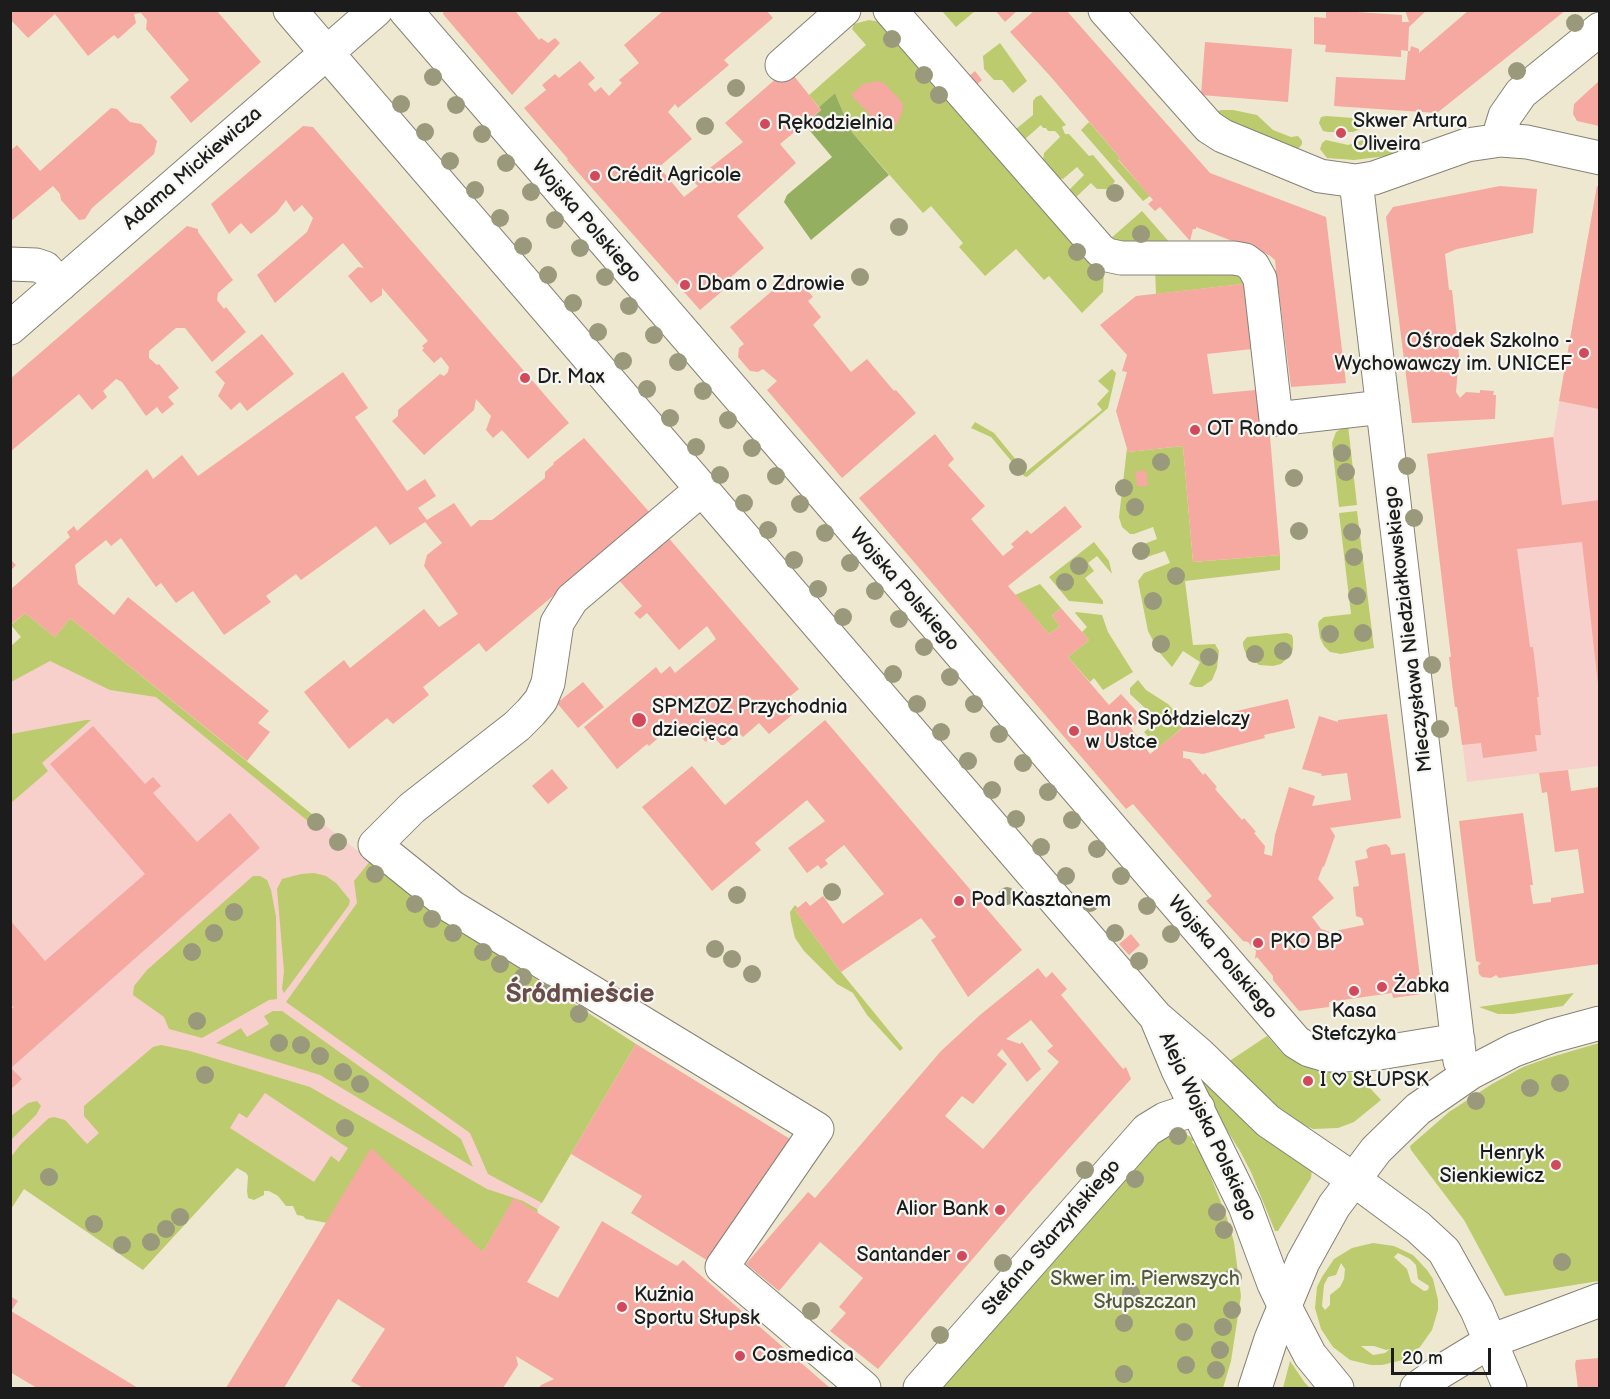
<!DOCTYPE html>
<html>
<head>
<meta charset="utf-8">
<style>
	body { margin:0 }
	#map { position:relative; width:1610px; height:1399px; overflow:hidden; background:#efe8d0; font-family:"Balsamiq Sans",sans-serif }
	canvas { display:block }
	.frame { position:absolute; inset:0; border:12px solid #1c1c1c; pointer-events:none }
	.scale { position:absolute; left:1391px; top:1348px; width:100px; height:27px; box-sizing:border-box; border:3px solid #1c1c1c; border-top:0; padding-left:8px; font-size:18px; line-height:21px; white-space:nowrap; color:#1c1c1c; -webkit-text-stroke:4px #f6f6f2; paint-order:stroke }
</style>
</head>
<body>
<div id="map">
<canvas width="1610" height="1399"></canvas>
<div class="frame"></div>
<div class="scale">20 m</div>
</div>
<script>
const c = document.querySelector('canvas').getContext('2d');
c.lineJoin = 'round';
function fillPath(path, color) { c.fillStyle = color; c.fill(path, 'evenodd'); }
const shape = rows => new Path2D(rows.map(r => 'M' + r).join(''));
function stroke(path, color, width, dash) { c.strokeStyle = color; c.lineWidth = width; c.lineCap = dash ? 'butt' : 'round'; c.setLineDash(dash || []); c.stroke(path); }
function label(font, color, halo, rows, align = 'center') {
  c.font = font + ' "Balsamiq Sans",sans-serif'; c.lineWidth = 4.5; c.setLineDash([]); c.textBaseline = 'middle'; c.strokeStyle = halo; c.fillStyle = color; for (const [text, x, y, turn = 0] of rows) {
    c.save(); c.translate(x, y); c.rotate((+turn || 0) * Math.PI / 180); c.textAlign = isNaN(turn) ? turn : align; if (halo) c.strokeText(text, 0, 0); c.fillText(text, 0, 0); c.restore();
  }
}
fillPath(shape([
	[1597,186,1599,187,1599,766,1467,782,1458,707,1455,707,1449,657,1451,656,1427,454,1553,437],
	[25,613,55,637,70,618,336,834,462,931,636,1044,536,1212,331,1214,238,1166,143,1270,24,1189,11,1209,10,647,21,637,11,625]
]), '#f7d0cc');
fillPath(shape([
	[942,11,975,11,956,27],
	[869,20,880,22,1104,270,1103,292,1082,313,1049,276,1044,280,1016,249,985,276,959,247,963,243,931,206,923,213,851,131,835,93,819,107,809,95,866,45,852,29,854,24],
	[1000,43,1027,81,1013,93,1002,80,994,80,984,69,983,56],
	[1041,95,1066,125,1062,127,1065,134,1069,134,1089,156,1093,155,1115,181,1110,189,1097,189,1091,183,1075,198,1068,191,1084,175,1077,167,1063,179,1058,178,1043,160,1044,153,1060,137,1058,134,1055,131,1048,131,1046,128,1043,128,1041,125,1024,140,1016,133,1016,129,1033,115,1033,101,1036,97],
	[1221,110,1233,110,1257,115,1273,130,1291,137,1298,136,1302,141,1302,144,1299,148,1292,150,1218,118,1216,112],
	[1326,116,1367,119,1372,121,1368,126,1353,132,1328,132,1323,131,1319,123,1321,117],
	[1089,122,1120,158,1118,160,1150,196,1143,201,1081,130],
	[1372,137,1393,143,1399,151,1395,155,1354,160,1327,158,1320,149,1322,143,1326,140,1348,145],
	[1142,211,1171,244,1125,243,1110,239],
	[1155,268,1233,270,1252,283,1156,294],
	[1112,369,1116,373,1108,408,1027,477,1024,476,991,437,971,428,975,422,994,433,1026,472,1102,410,1097,404,1109,391,1098,381],
	[1348,425,1357,505,1339,507,1332,443,1336,432],
	[1183,446,1193,562,1280,555,1280,570,1185,581,1193,645,1215,644,1219,651,1217,668,1212,680,1202,687,1195,687,1189,684,1200,662,1183,651,1172,667,1159,652,1148,631,1138,581,1144,573,1170,563,1165,551,1138,560,1133,550,1136,547,1157,539,1153,527,1134,534,1130,534,1122,527,1119,517,1127,448,1128,452],
	[1357,511,1374,648,1341,654,1330,652,1324,646,1320,638,1318,624,1319,621,1324,617,1351,614,1339,513],
	[1094,542,1109,561,1112,574,1097,556,1088,563,1094,571,1085,578,1103,601,1103,604,1069,601,1049,577],
	[1040,584,1061,608,1052,616,1060,626,1049,634,1015,595],
	[1076,612,1102,615,1108,632,1133,672,1103,690,1094,678,1090,682,1068,657,1089,640,1082,632,1087,627,1075,613],
	[25,613,55,637,70,618,318,819,309,822,156,697,110,690,50,661,11,682,10,647,21,637,11,625],
	[1287,633,1292,635,1293,639,1293,649,1291,655,1281,664,1273,666,1259,665,1245,652,1243,645,1243,642,1247,637],
	[1138,680,1146,690,1168,704,1187,724,1158,748,1144,732,1150,727,1139,714,1145,708,1130,694,1130,688],
	[86,720,91,720,42,763,48,771,11,803,11,734],
	[371,860,462,931,636,1044,542,1203,488,1174,470,1133,286,1002,357,903,354,881],
	[314,873,326,876,336,883,350,900,349,905,284,993,282,989,284,971,277,889,282,879,301,874],
	[253,876,260,876,267,880,271,890,276,917,277,999,269,1000,202,1038,169,1029,164,1017,133,995,134,986,147,970],
	[795,905,798,908,795,910,841,972,903,1048,900,1051,867,1015,853,993,837,984,804,951,795,938,791,921,790,912],
	[1574,993,1563,1006,1513,1014,1498,1014,1479,1007],
	[273,1011,282,1011,461,1139,473,1167,320,1075,216,1043,241,1028,247,1037,269,1024,264,1016],
	[1267,1036,1284,1055,1302,1066,1324,1071,1346,1072,1358,1075,1381,1100,1354,1122,1338,1128,1313,1129,1288,1118,1225,1064],
	[1599,1043,1599,1281,1505,1296,1464,1220,1411,1150,1410,1146,1449,1112,1492,1084,1523,1067,1548,1058],
	[161,1045,190,1051,310,1087,487,1189,523,1201,537,1209,538,1213,514,1199,483,1252,306,1219,303,1216,297,1215,293,1206,286,1206,278,1196,269,1191,264,1191,264,1195,254,1200,248,1198,247,1191,248,1176,246,1173,237,1168,143,1270,24,1189,11,1209,11,1157,21,1144,49,1118,54,1117,65,1120,87,1144,99,1133,84,1116,84,1106,153,1047],
	[265,1093,348,1148,339,1162,331,1156,314,1182,230,1128,239,1113,247,1118],
	[1203,1080,1265,1139,1312,1169,1311,1178,1278,1231,1275,1231,1251,1172,1240,1151,1216,1113,1201,1081],
	[37,1101,41,1106,36,1115,11,1140,11,1116,28,1103],
	[1158,1130,1182,1132,1194,1139,1192,1142,1200,1150,1226,1215,1234,1242,1241,1296,1231,1361,1223,1388,935,1388],
	[1373,1243,1394,1246,1413,1255,1427,1270,1433,1279,1438,1300,1438,1310,1432,1330,1420,1347,1403,1360,1382,1365,1371,1365,1350,1360,1333,1347,1321,1329,1315,1308,1317,1287,1322,1277,1334,1259,1352,1248],
	[1398,1253,1410,1259,1416,1265,1418,1279,1429,1286,1428,1290,1424,1291,1411,1282,1407,1269,1394,1257],
	[1341,1263,1345,1269,1344,1279,1340,1287,1330,1295,1330,1305,1325,1310,1322,1306,1324,1285,1328,1277,1336,1275],
	[1361,1346,1374,1346,1386,1350,1390,1349,1385,1353,1373,1355],
	[1290,1361,1305,1383,1310,1388,1283,1388]
]), '#bccb6d');
fillPath(shape([
	[835,93,851,131,889,175,811,240,784,202,787,195,832,157,805,125,821,110,819,107]
]), '#95af60');
fillPath(shape([
	[10,10,216,10,261,62,191,123,170,97,189,80,146,29,147,20,141,13,134,14,136,23,118,39,114,35,88,56,55,14,28,38,10,19],
	[444,10,517,10,516,12,539,40,541,38,548,43,555,38,560,43,512,95,443,14],
	[664,10,766,10,773,18,724,60,729,65,678,108,675,104,668,112,692,139,659,167,684,197,698,186,693,181,699,176,704,181,705,179,701,175,743,142,725,123,786,70,794,76,821,110,780,144,796,163,737,216,764,248,731,277,734,281,700,310,567,160,568,159,524,108,546,90,542,85,555,74,559,78,580,61,595,78,588,84,595,92,601,87,609,96,622,83,619,80,639,63,624,45],
	[995,10,1018,10,1005,22],
	[1035,10,1066,10,1210,173,1326,217,1346,383,1291,387,1277,277,1271,278,1270,271,1276,270,1275,260,1269,255,1196,227,1196,229,1193,229,1190,241,1160,207,1155,211,1148,204,1153,200,1118,159,1120,158,1051,77,1010,32],
	[1326,10,1402,15,1402,22,1409,22,1405,10,1427,10,1409,27,1408,51,1401,50,1401,57,1325,52,1326,45,1314,44,1314,17,1326,18],
	[1469,10,1566,10,1437,113,1334,106,1336,77,1405,80,1408,51,1410,51,1411,46,1419,49,1419,53],
	[1205,42,1292,49,1288,102,1201,95],
	[975,71,982,80,975,86,967,78],
	[877,81,884,83,902,102,903,109,898,122,887,133,851,95,863,84],
	[1599,81,1599,126,1577,121,1573,114,1574,104],
	[111,108,117,109,130,122,141,124,157,141,154,154,92,208,85,219,79,220,61,200,60,194,53,186,10,222,10,151,17,145,40,171],
	[303,126,313,127,569,423,528,459,502,430,493,438,486,430,491,416,476,399,474,410,424,455,392,421,398,416,398,410,440,374,444,376,448,372,449,367,441,357,434,363,422,350,424,348,422,346,428,341,382,288,382,295,371,303,348,276,358,267,364,268,343,243,275,303,257,275,307,232,313,218,302,205,294,212,286,200,277,212,251,234,241,223,229,234,211,204],
	[1500,186,1537,189,1533,233,1457,249,1445,254,1449,290,1452,290,1459,356,1456,392,1460,398,1466,392,1480,393,1480,390,1494,391,1493,395,1496,395,1495,419,1412,423,1386,217,1393,207],
	[1597,186,1599,187,1599,409,1559,401],
	[187,226,198,229,198,232,233,280,218,293,217,300,224,309,226,307,246,332,212,362,185,328,176,328,149,351,149,358,157,365,159,364,179,388,168,397,174,404,162,414,157,407,146,416,122,382,116,379,103,391,107,397,92,410,79,394,10,452,10,379],
	[793,273,813,297,808,301,821,317,813,325,851,372,867,359,894,391,896,390,916,413,842,478,767,390,777,381,763,369,758,372,750,371,738,357,739,348,744,344,730,327],
	[1252,283,1261,348,1207,354,1213,394,1266,389,1280,555,1193,562,1183,446,1128,452,1116,411,1127,372,1122,371,1127,355,1100,325,1136,296],
	[262,334,294,374,247,411,240,402,231,410,218,396,225,383,215,372],
	[343,372,368,408,355,417,407,491,425,479,436,496,418,508,427,520,454,503,471,527,479,520,492,520,545,478,545,472,554,464,553,463,584,438,651,514,486,652,479,643,423,687,429,695,393,724,387,718,349,749,304,692,344,660,350,668,424,609,439,627,458,614,424,566,427,555,442,543,425,522,390,545,376,526,301,580,296,574,266,596,271,602,224,635,193,591,176,603,161,583,156,587,121,538,111,546,106,540,75,565,78,584,114,615,128,597,269,711,258,723,270,732,247,761,70,618,55,637,25,613,10,625,10,590,70,537,67,532,74,526,77,531,147,469,153,479,182,455,198,476],
	[935,434,954,459,948,465,985,506,971,519,1003,556,1014,547,1011,544,1027,530,1031,534,1065,506,1082,527,1008,586,1049,634,1060,626,1052,616,1061,608,1089,640,1068,657,1109,705,1121,694,1139,714,1143,719,1131,728,1150,754,1194,719,1207,718,1288,699,1295,728,1264,735,1265,738,1203,754,1183,751,1183,758,1190,759,1203,775,1205,773,1217,787,1215,789,1242,820,1244,818,1256,832,1254,833,1265,846,1264,854,1272,856,1275,835,1289,787,1315,796,1312,806,1351,800,1347,773,1321,776,1322,774,1302,769,1319,716,1338,722,1338,720,1387,714,1401,818,1330,828,1335,836,1324,867,1323,866,1318,879,1334,898,1312,917,1321,929,1330,932,1364,925,1362,918,1356,916,1353,887,1359,886,1355,861,1368,858,1366,850,1370,847,1386,844,1390,848,1391,855,1405,853,1422,994,1393,998,1392,993,1329,1002,1329,1007,1299,1011,1273,980,1273,976,1257,957,1255,959,1256,951,1248,942,1243,941,1206,901,1212,896,1133,804,1126,809,859,498],
	[1553,437,1562,505,1599,500,1599,684,1598,684,1582,542,1517,549,1530,647,1533,647,1539,697,1537,697,1541,735,1535,735,1537,751,1483,758,1481,743,1462,745,1457,707,1455,707,1449,657,1451,657,1427,454],
	[1146,470,1148,486,1137,486,1135,472],
	[666,535,799,689,782,703,792,715,769,734,759,723,743,737,739,733,724,745,721,745,712,735,706,742,698,734,667,730,649,746,647,744,617,769,584,727,656,667,661,674,670,666,675,673,716,639,707,626,679,650,647,613,640,619,634,613,642,606,616,577],
	[10,559,16,565,10,571],
	[583,682,604,707,578,728,557,703],
	[825,720,1022,950,968,997,931,940,936,937,921,918,841,972,795,910,806,901,810,906,823,896,843,924,884,894,844,845,825,860,828,864,821,869,818,865,807,873,788,848,825,821,807,800,755,843,761,850,712,891,642,807,692,766,725,805],
	[93,726,145,784,153,777,161,786,153,793,197,842,230,813,260,848,11,1068,22,1079,10,1090,10,1010,14,1007,10,1004,10,920,45,961,145,874,50,764],
	[552,769,568,788,548,804,532,786],
	[1568,770,1571,791,1599,787,1599,964,1499,978,1496,975,1491,978,1482,977,1479,974,1478,966,1481,963,1476,961,1459,821,1523,813,1533,885,1530,885,1533,904,1551,902,1551,898,1584,893,1578,849,1555,852,1547,792,1542,793,1539,773],
	[1131,934,1140,945,1129,955,1119,944],
	[1038,968,1046,978,1052,972,1067,989,1061,995,1123,1069,1126,1067,1131,1079,1031,1191,878,1369,830,1331,846,1313,839,1307,863,1278,820,1242,779,1291,746,1264,808,1192,815,1198,941,1051,980,1015],
	[1031,1020,1053,1046,1047,1051,1059,1062,983,1149,945,1116,962,1096,973,1104,1007,1064,997,1055,1002,1049,1027,1082,1041,1069,1022,1042,1020,1044,1006,1039],
	[636,1044,790,1139,713,1264,631,1213,642,1196,571,1154],
	[371,1148,483,1252,514,1198,560,1227,527,1282,558,1298,602,1221,677,1266,683,1260,830,1388,539,1388,541,1385,554,1379,516,1356,518,1365,503,1388,363,1388,351,1381,385,1329,338,1299,284,1388,226,1388],
	[10,1296,18,1301,11,1311,138,1388,37,1388,10,1372],
	[1599,1358,1599,1388,1578,1388,1575,1365,1576,1360]
]), '#f5a9a0');
const minor = shape([
	[290,10,1156,1017,1200,1055,1268,1121,1353,1179,1418,1227,1444,1251,1477,1310,1510,1388],
	[405,10,1296,1042,1309,1050,1326,1055,1344,1055,1379,1053,1458,1040],
	[890,10,1100,250,1107,255,1121,258,1234,258,1245,260,1253,266,1260,279,1276,419,1383,407],
	[1105,10,1209,127,1223,136,1320,176,1356,181,1374,178,1467,145,1501,140,1527,142,1600,158],
	[782,65,844,10],
	[1501,140,1501,129,1505,116,1521,93,1600,29],
	[1356,181,1460,1061],
	[10,264,36,265,45,268,60,285],
	[10,328,376,10],
	[702,489,572,599,557,623,548,683,541,700,531,712,517,726,412,808,375,845,452,907,817,1129,722,1267,864,1388],
	[1158,1022,1178,1070,1245,1206,1274,1284,1285,1307,1310,1355,1337,1388],
	[920,1388,1147,1130,1165,1119,1198,1108]
]);
const major = shape([
	[1255,1388,1271,1339,1303,1262,1334,1206,1376,1150,1418,1109,1470,1073,1514,1050,1552,1036,1600,1023],
	[1417,1388,1440,1372,1491,1341,1600,1300]
]);
stroke(minor, '#868276', 35);
stroke(major, '#868276', 35);
stroke(minor, '#fff', 33);
stroke(major, '#fff', 33);
c.fillStyle = '#9a997c';
for (const [x, y] of [
	[1575,23],
	[892,39],
	[1517,71],
	[924,75],
	[433,77],
	[736,88],
	[939,95],
	[401,104],
	[456,105],
	[705,126],
	[425,132],
	[482,134],
	[450,161],
	[506,163],
	[475,190],
	[531,192],
	[1115,193],
	[500,218],
	[555,220],
	[899,227],
	[1141,234],
	[523,246],
	[580,248],
	[1077,252],
	[1096,272],
	[548,275],
	[605,277],
	[860,277],
	[573,303],
	[629,306],
	[598,332],
	[654,335],
	[623,361],
	[678,362],
	[647,389],
	[703,391],
	[670,418],
	[728,420],
	[696,447],
	[752,448],
	[1342,453],
	[1161,462],
	[1407,466],
	[1018,467],
	[1346,472],
	[720,475],
	[776,476],
	[1294,478],
	[1124,488],
	[744,503],
	[800,504],
	[1135,507],
	[1414,518],
	[768,530],
	[1299,531],
	[1352,532],
	[825,533],
	[1141,551],
	[1354,557],
	[794,560],
	[850,563],
	[1079,566],
	[1176,576],
	[1065,582],
	[818,589],
	[875,591],
	[1357,596],
	[1153,601],
	[843,617],
	[899,619],
	[1363,633],
	[1330,634],
	[1161,644],
	[924,647],
	[1283,651],
	[1255,654],
	[1209,657],
	[1432,665],
	[893,674],
	[950,677],
	[917,704],
	[974,704],
	[1440,729],
	[941,732],
	[999,734],
	[968,761],
	[1023,763],
	[992,790],
	[1048,792],
	[1016,819],
	[1072,820],
	[316,822],
	[338,842],
	[1041,847],
	[1097,849],
	[375,874],
	[1066,876],
	[1121,876],
	[832,892],
	[737,895],
	[1007,896],
	[1090,903],
	[415,904],
	[1147,906],
	[234,912],
	[432,919],
	[214,933],
	[453,933],
	[1115,933],
	[1171,934],
	[715,949],
	[192,952],
	[483,952],
	[732,959],
	[1139,961],
	[500,964],
	[752,974],
	[523,977],
	[546,993],
	[579,1014],
	[197,1021],
	[279,1043],
	[301,1045],
	[320,1056],
	[343,1072],
	[205,1075],
	[1560,1083],
	[360,1084],
	[1530,1088],
	[1476,1101],
	[345,1128],
	[1178,1136],
	[1085,1170],
	[49,1177],
	[1135,1179],
	[1217,1212],
	[180,1217],
	[94,1224],
	[166,1229],
	[1224,1230],
	[151,1242],
	[122,1245],
	[1562,1262],
	[1003,1263],
	[1233,1277],
	[1131,1293],
	[1232,1310],
	[811,1311],
	[1124,1323],
	[1223,1327],
	[1184,1332],
	[940,1335],
	[1220,1350],
	[1186,1365],
	[1216,1370],
	[1124,1374]
]) { c.beginPath(); c.arc(x, y, 9, 0, 2 * Math.PI); c.fill(); }
for (const [x, y, r, color] of [
	[765,124,6,"#d1495b"],
	[1341,133,6,"#d1495b"],
	[595,176,6,"#d1495b"],
	[685,285,6,"#d1495b"],
	[1584,353,6,"#d1495b"],
	[525,378,6,"#d1495b"],
	[1195,430,6,"#d1495b"],
	[639,720,8,"#d1495b"],
	[1074,731,6,"#d1495b"],
	[959,901,6,"#d1495b"],
	[1258,943,6,"#d1495b"],
	[1382,987,6,"#d1495b"],
	[1354,991,6,"#d1495b"],
	[1308,1081,6,"#d1495b"],
	[1556,1165,6,"#d1495b"],
	[1000,1210,6,"#d1495b"],
	[962,1256,6,"#d1495b"],
	[622,1307,6,"#d1495b"],
	[740,1356,6,"#d1495b"]
]) { const dot = new Path2D(); dot.arc(x, y, r, 0, 2 * Math.PI); c.fillStyle = color; c.fill(dot); stroke(dot, '#f6f6f2', 2); }
label('20px', '#1c1c1c', '#f6f6f2', [
	["Skwer Artura",1353,122],
	["Oliveira",1353,145],
	["Rękodzielnia",777,124],
	["Crédit Agricole",607,176],
	["Dbam o Zdrowie",697,285],
	["Ośrodek Szkolno -",1572,342,"right"],
	["Wychowawczy im. UNICEF",1572,365,"right"],
	["Dr. Max",537,378],
	["OT Rondo",1207,430],
	["SPMZOZ Przychodnia",652,708],
	["dziecięca",652,731],
	["Bank Spółdzielczy",1086,720],
	["w Ustce",1086,743],
	["Pod Kasztanem",971,901],
	["PKO BP",1270,943],
	["Żabka",1394,987],
	["Kasa",1354,1012,"center"],
	["Stefczyka",1354,1035,"center"],
	["I ♥ SŁUPSK",1320,1081],
	["Henryk",1544,1154,"right"],
	["Sienkiewicz",1544,1177,"right"],
	["Alior Bank",988,1210,"right"],
	["Santander",950,1256,"right"],
	["Kuźnia",634,1296],
	["Sportu Słupsk",634,1319],
	["Cosmedica",752,1356]
], 'left');
label('20px', '#1c1c1c', '#f6f6f2', [
	["Adama Mickiewicza",193,169,-41],
	["Wojska Polskiego",586,222,49],
	["Wojska Polskiego",904,590,49],
	["Mieczysława Niedziałkowskiego",1409,629,-97],
	["Wojska Polskiego",1222,958,49],
	["Aleja Wojska Polskiego",1207,1127,65],
	["Stefana Starzyńskiego",1052,1238,-49]
]);
label('20px', '#545938', '#f6f6f2', [
	["Skwer im. Pierwszych",1145,1280],
	["Słupszczan",1145,1303]
]);
label('bold 26px', '#684d4a', '#f6f6f2', [
	["Śródmieście",580,995]
]);
</script>
</body>
</html>
